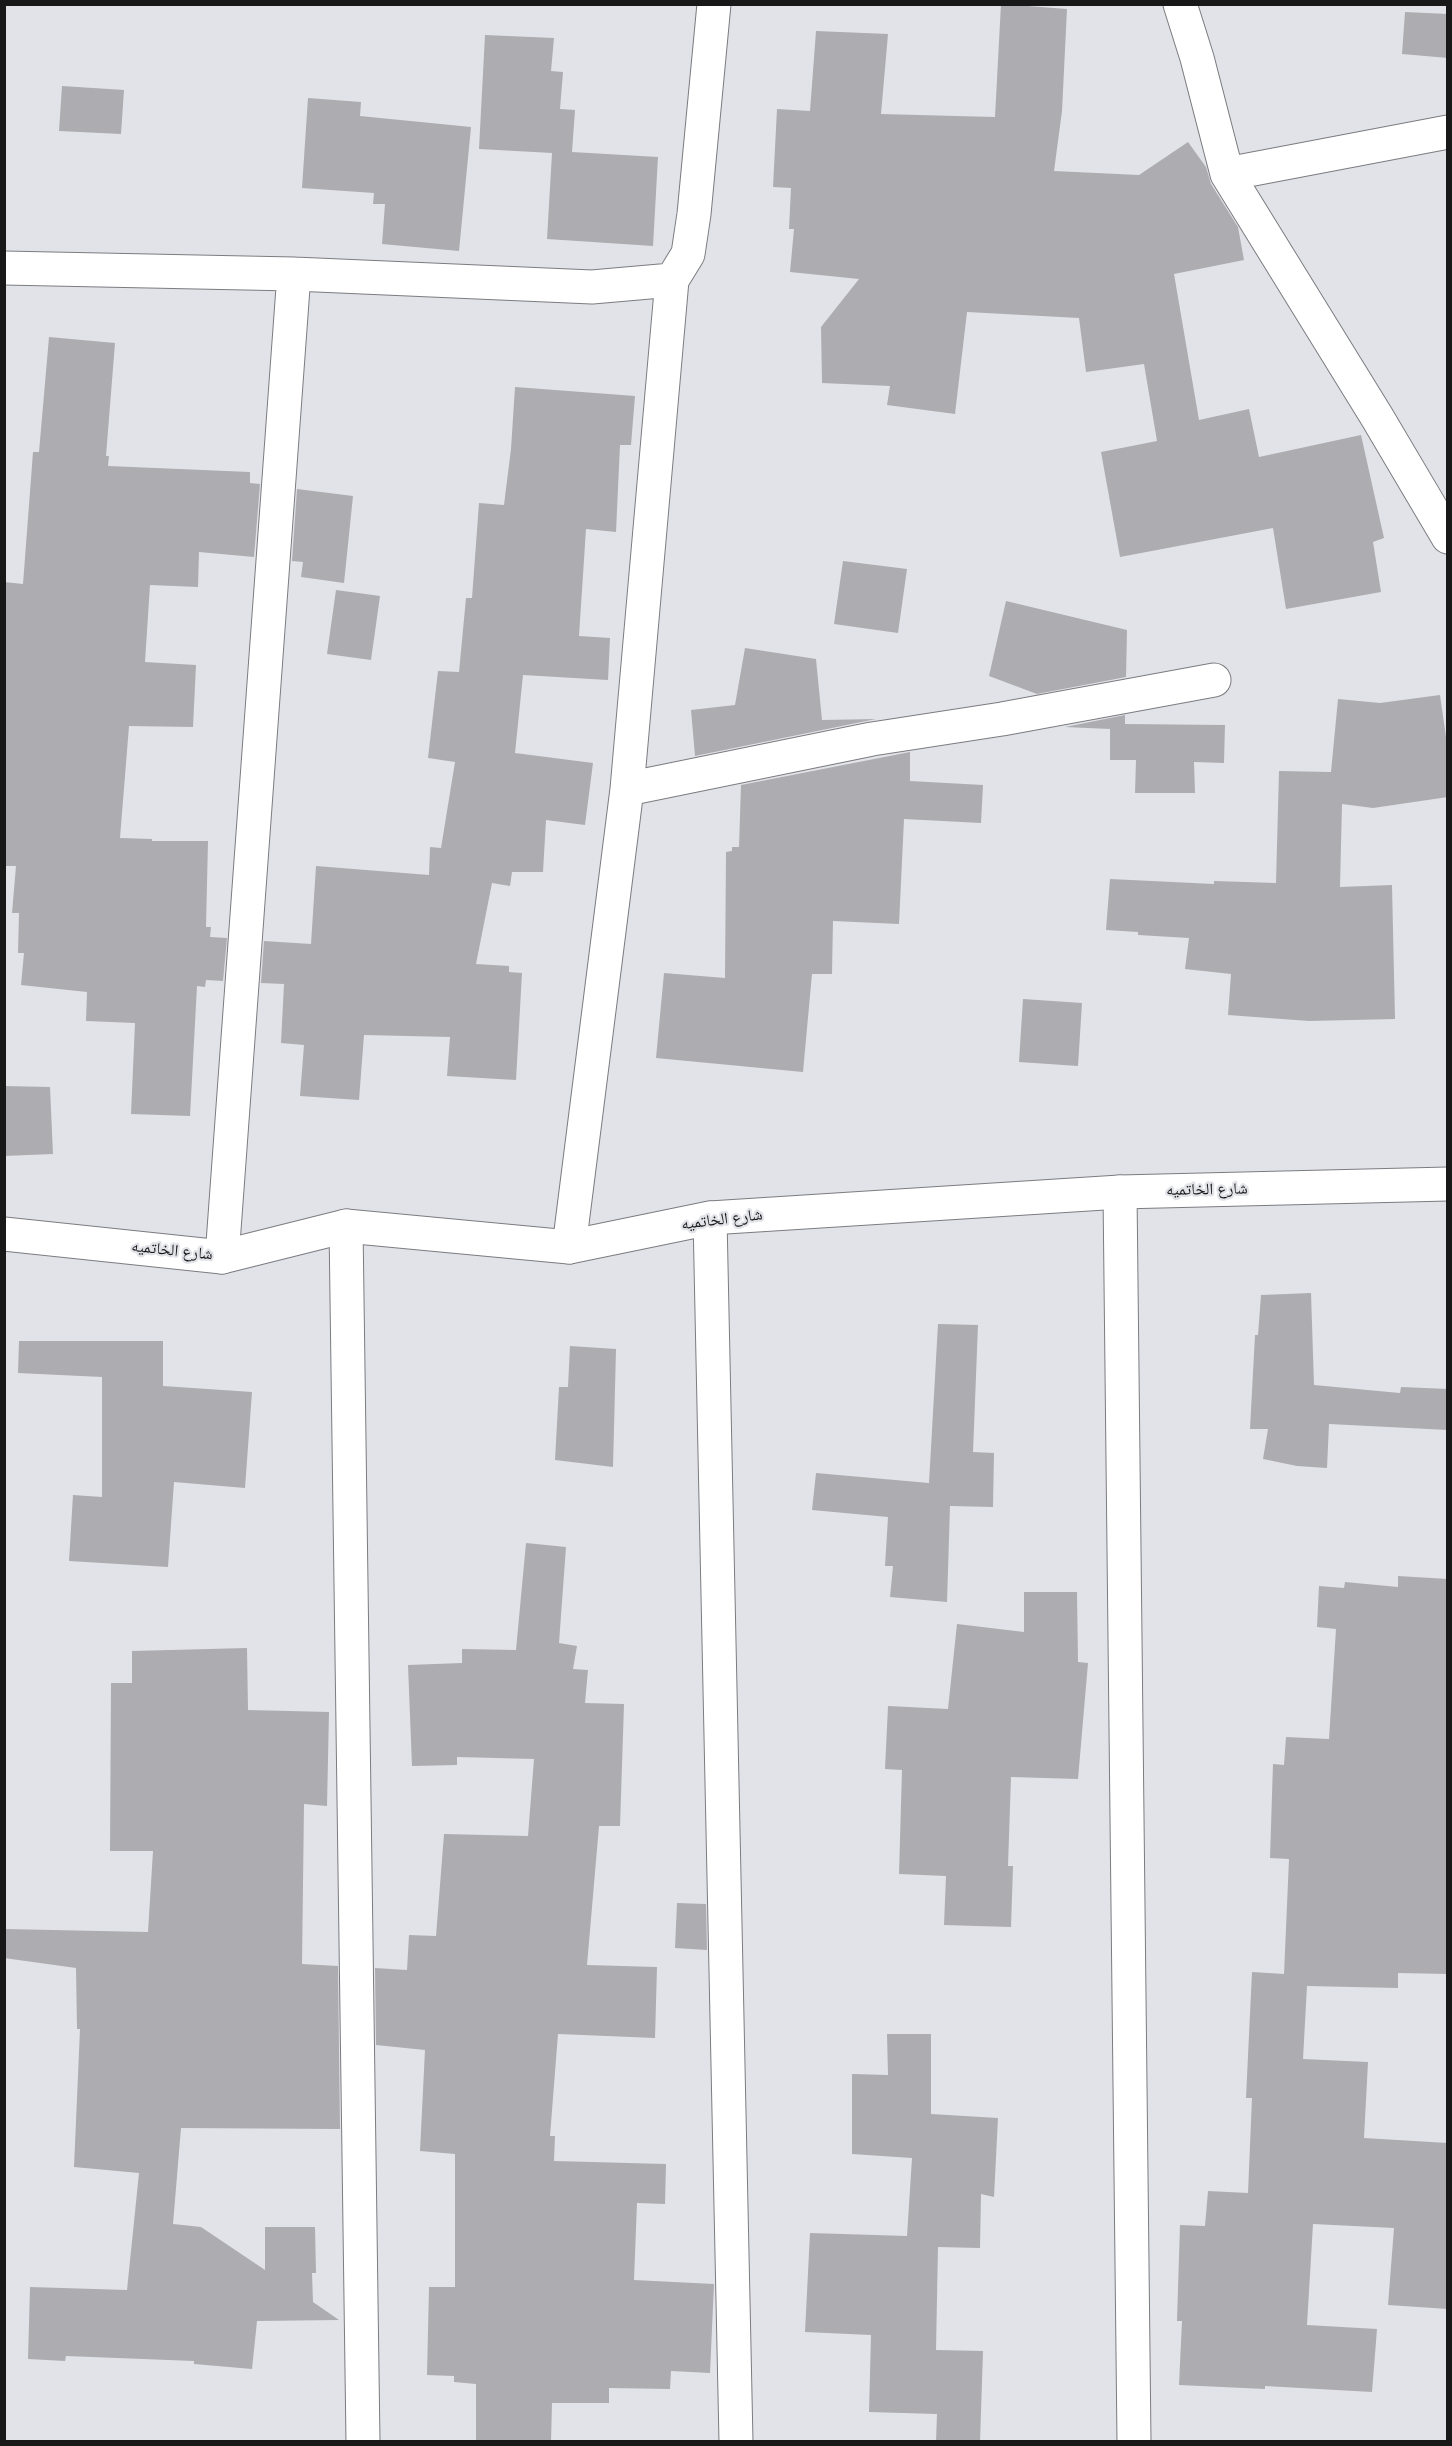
<!DOCTYPE html>
<html>
<head>
<meta charset="utf-8">
<style>
	body { margin:0 }
	#map { position:relative; width:1452px; height:2446px; overflow:hidden; background:#e2e3e8; font-family:"DM Sans",sans-serif }
	canvas { display:block }
	.frame { position:absolute; inset:0; border:6px solid #181819; pointer-events:none }
</style>
</head>
<body>
<div id="map">
<canvas width="1452" height="2446"></canvas>
<div class="frame"></div>
</div>
<script>
const c = document.querySelector('canvas').getContext('2d');
c.lineJoin = 'round';
function fillPath(path, color) { c.fillStyle = color; c.fill(path, 'evenodd'); }
const shape = rows => new Path2D(rows.map(r => 'M' + r).join(''));
function stroke(path, color, width, dash) { c.strokeStyle = color; c.lineWidth = width; c.lineCap = dash ? 'butt' : 'round'; c.setLineDash(dash || []); c.stroke(path); }
function label(font, color, halo, rows, align = 'center') {
  c.font = font + ' "DM Sans","Noto Naskh Arabic",sans-serif'; c.lineWidth = 4.5; c.setLineDash([]); c.textBaseline = 'middle'; c.strokeStyle = halo; c.fillStyle = color; for (const [text, x, y, turn = 0] of rows) {
    c.save(); c.translate(x, y); c.rotate((+turn || 0) * Math.PI / 180); c.textAlign = isNaN(turn) ? turn : align; if (halo) c.strokeText(text, 0, 0); c.fillText(text, 0, 0); c.restore();
  }
}
fillPath(shape([
	[1001,4,1067,9,1062,111,1054,171,1139,175,1188,142,1206,167,1211,184,1238,227,1244,260,1174,274,1199,420,1249,409,1259,457,1361,435,1384,538,1373,542,1381,592,1286,609,1273,528,1120,557,1101,452,1157,441,1144,364,1086,372,1079,318,967,312,955,414,887,405,890,386,822,383,821,327,859,279,790,272,794,229,789,229,791,188,773,187,777,109,810,111,816,31,888,34,881,114,995,117],
	[1405,12,1448,14,1448,58,1402,54],
	[485,35,554,38,551,71,563,72,560,109,575,110,572,152,658,157,653,246,547,239,552,153,479,149],
	[62,86,124,90,121,134,59,131],
	[308,98,361,102,360,116,471,127,459,251,382,244,385,204,373,204,374,193,302,188],
	[49,337,115,343,106,456,109,456,108,466,250,472,250,483,260,484,254,557,199,552,198,587,150,585,145,662,196,665,193,727,129,726,120,838,152,839,152,841,208,841,206,927,211,927,210,937,227,938,223,981,206,980,205,987,197,986,190,1116,131,1114,135,1023,86,1021,87,992,21,985,24,953,18,953,19,913,12,913,16,866,4,866,4,582,23,584,33,452,39,452],
	[515,387,635,396,631,445,620,445,616,532,586,529,579,636,610,638,608,680,523,675,515,753,593,763,585,825,546,820,543,872,512,872,510,886,492,883,476,964,509,966,509,972,522,973,516,1080,447,1076,450,1037,364,1035,359,1100,300,1096,304,1045,281,1043,284,984,261,983,264,941,311,944,316,866,429,875,430,847,441,848,455,762,428,758,438,671,459,672,466,598,472,598,479,503,504,505,511,449],
	[297,489,353,496,344,583,301,577,303,562,292,561],
	[843,561,907,569,898,633,834,624],
	[336,590,380,596,371,660,327,654],
	[1006,601,1127,630,1126,677,1037,694,989,676],
	[745,648,816,659,822,720,876,719,695,756,691,710,735,705],
	[1440,695,1448,751,1448,797,1373,808,1342,804,1340,887,1392,885,1395,1019,1309,1021,1228,1015,1231,974,1185,969,1189,938,1138,935,1138,932,1106,930,1110,879,1214,884,1214,881,1276,883,1279,771,1331,772,1338,699,1380,703],
	[1125,715,1125,724,1225,725,1224,763,1194,762,1195,793,1135,793,1136,760,1110,760,1110,729,1065,727],
	[910,752,910,781,983,785,981,823,904,819,899,924,833,921,832,974,812,974,803,1072,656,1058,664,973,725,978,726,852,732,851,732,847,739,847,741,785],
	[1023,999,1082,1003,1078,1066,1019,1062],
	[4,1086,50,1087,53,1154,4,1156],
	[1311,1293,1314,1385,1400,1393,1401,1387,1448,1389,1448,1430,1329,1424,1327,1468,1297,1466,1263,1459,1268,1429,1250,1429,1255,1335,1258,1335,1261,1295],
	[938,1324,978,1325,973,1452,994,1453,993,1507,950,1506,947,1602,890,1597,893,1566,885,1566,888,1517,812,1510,816,1473,929,1483],
	[19,1341,163,1341,163,1386,252,1392,245,1488,174,1482,168,1567,69,1561,73,1495,102,1497,102,1377,18,1373],
	[570,1346,616,1349,613,1467,555,1460,559,1387,568,1387],
	[526,1543,566,1547,559,1643,577,1646,573,1669,588,1670,585,1703,624,1704,620,1826,599,1826,587,1965,657,1967,655,2038,558,2034,550,2136,555,2136,554,2161,666,2164,665,2204,637,2203,634,2280,714,2284,710,2373,671,2371,670,2389,609,2388,609,2403,552,2403,551,2442,476,2442,476,2384,454,2382,454,2376,427,2375,429,2287,455,2287,455,2154,420,2151,425,2050,376,2045,375,1968,407,1970,409,1935,436,1936,444,1834,528,1836,534,1759,457,1757,457,1765,412,1766,408,1665,462,1663,462,1649,516,1650],
	[1398,1576,1448,1579,1448,1974,1398,1973,1398,1988,1307,1986,1303,2059,1368,2062,1364,2138,1448,2143,1448,2309,1388,2305,1394,2228,1313,2224,1307,2325,1377,2329,1372,2392,1265,2386,1265,2389,1179,2385,1182,2321,1177,2321,1180,2225,1205,2226,1208,2191,1248,2193,1252,2098,1246,2098,1252,1972,1284,1974,1289,1859,1270,1858,1273,1764,1284,1765,1286,1737,1329,1739,1336,1629,1317,1627,1319,1586,1344,1588,1345,1582,1398,1587],
	[1024,1592,1077,1592,1078,1662,1088,1663,1078,1779,1011,1777,1008,1866,1013,1866,1011,1927,944,1925,946,1876,899,1874,902,1770,885,1769,888,1706,948,1709,957,1624,1024,1632],
	[247,1648,248,1710,329,1712,327,1806,304,1804,302,1964,338,1966,340,2129,181,2128,173,2224,201,2227,265,2270,265,2227,315,2227,316,2273,312,2273,313,2302,339,2320,257,2321,252,2369,194,2364,194,2361,66,2356,65,2361,28,2359,30,2287,127,2290,139,2173,74,2167,80,2029,77,2029,76,1968,4,1958,4,1929,148,1932,153,1851,110,1851,111,1683,132,1683,132,1651],
	[677,1903,706,1904,707,1950,675,1948],
	[887,2034,931,2034,931,2114,998,2118,994,2197,981,2194,980,2248,938,2247,936,2350,983,2351,980,2442,936,2442,937,2414,869,2412,871,2335,805,2332,810,2233,907,2236,912,2158,852,2154,852,2074,888,2075]
]), '#acacb1');
const minor = shape([
	[1180,4,1197,58,1227,174,1377,417,1448,537],
	[1227,174,1448,132],
	[4,268,294,274,592,287,672,280],
	[627,789,872,739,1002,719,1214,680],
	[1120,1192,1134,2442],
	[710,1218,736,2442],
	[346,1226,363,2442],
	[569,1247,627,789,672,280,688,254,694,214,714,4],
	[222,1257,294,274]
]);
const tertiary = shape([
	[4,1234,222,1257,346,1226,569,1247,710,1218,1120,1192,1448,1184]
]);
stroke(minor, '#7b7c80', 35);
stroke(tertiary, '#7b7c80', 35);
stroke(minor, '#fff', 33);
stroke(tertiary, '#fff', 33);
label('16px', '#181819', '#e2e3e8', [
	["شارع الخاتميه",1207,1190,-1],
	["شارع الخاتميه",722,1220,-7],
	["شارع الخاتميه",172,1251,6]
]);
</script>
</body>
</html>
